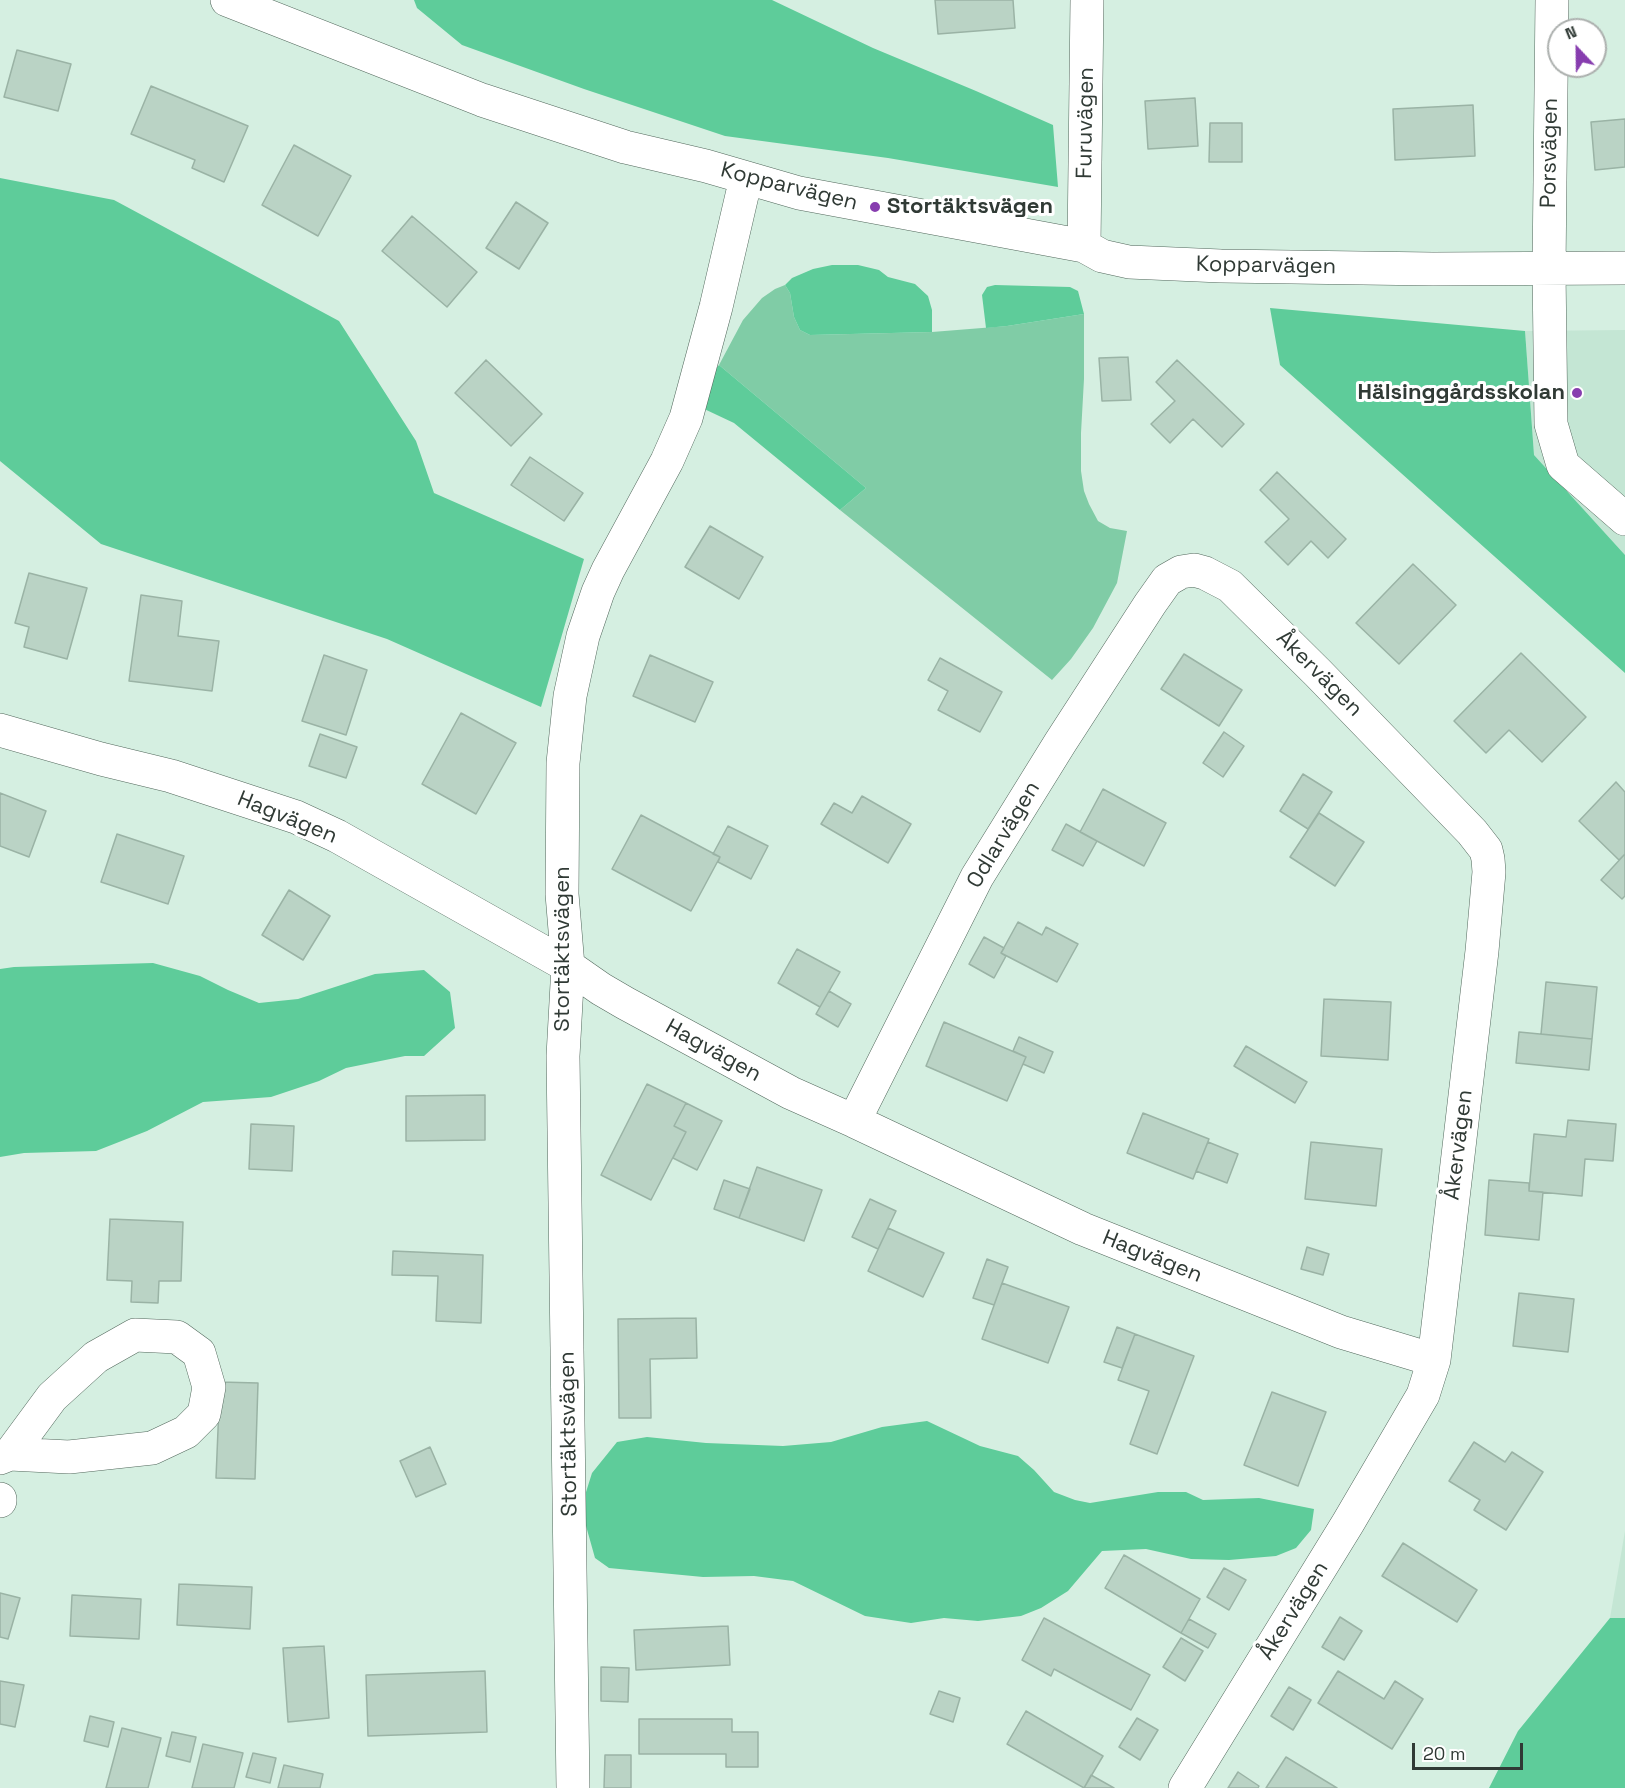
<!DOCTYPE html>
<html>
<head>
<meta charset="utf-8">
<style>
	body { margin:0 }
	#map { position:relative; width:1625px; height:1788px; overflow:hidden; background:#d5efe1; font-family:"Space Grotesk",sans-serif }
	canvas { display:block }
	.north { position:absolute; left:1547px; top:18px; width:60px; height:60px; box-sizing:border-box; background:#fff; border:2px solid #acb0ae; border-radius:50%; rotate:338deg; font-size:16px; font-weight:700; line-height:24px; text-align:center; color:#303a35 }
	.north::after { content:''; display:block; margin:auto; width:21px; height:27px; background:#873daf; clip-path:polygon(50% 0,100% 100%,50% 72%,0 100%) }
	.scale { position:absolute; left:1412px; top:1743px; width:111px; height:27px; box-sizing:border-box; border:3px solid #303a35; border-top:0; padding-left:8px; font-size:18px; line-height:21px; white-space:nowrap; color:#303a35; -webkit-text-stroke:4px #fff; paint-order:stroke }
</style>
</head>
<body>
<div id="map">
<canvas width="1625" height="1788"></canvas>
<div class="north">N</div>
<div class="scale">20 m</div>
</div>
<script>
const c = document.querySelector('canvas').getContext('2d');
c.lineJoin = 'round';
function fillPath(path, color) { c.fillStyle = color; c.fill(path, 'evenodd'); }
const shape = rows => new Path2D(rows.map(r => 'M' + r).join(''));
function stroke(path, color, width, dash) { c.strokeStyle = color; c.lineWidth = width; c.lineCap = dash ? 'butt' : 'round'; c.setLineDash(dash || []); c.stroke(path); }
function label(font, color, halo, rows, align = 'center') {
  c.font = font + ' "Space Grotesk",sans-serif'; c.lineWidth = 6; c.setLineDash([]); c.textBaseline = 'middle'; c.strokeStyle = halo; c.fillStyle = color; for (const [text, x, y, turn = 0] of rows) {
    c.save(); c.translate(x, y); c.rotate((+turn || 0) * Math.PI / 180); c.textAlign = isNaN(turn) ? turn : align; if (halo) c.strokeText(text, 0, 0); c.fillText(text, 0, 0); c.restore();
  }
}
fillPath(shape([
	[1625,330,1625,555,1534,455,1525,331],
	[1625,1531,1625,1618,1610,1618]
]), '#c4e6d4');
fillPath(shape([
	[785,285,790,293,794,317,800,330,810,335,932,332,1007,326,1084,314,1084,379,1081,433,1081,471,1084,491,1089,504,1098,521,1110,528,1127,531,1117,583,1093,628,1071,659,1052,680,840,510,866,488,719,365,743,320,762,298,775,289]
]), '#80cca6');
fillPath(shape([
	[414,0,772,0,873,48,976,91,1053,125,1058,187,888,158,725,136,584,89,462,45,417,8],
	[0,178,114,200,339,321,416,441,434,493,584,559,541,707,387,639,101,544,0,461],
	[832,265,858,265,879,270,888,277,915,284,928,296,932,310,932,332,810,335,800,330,794,317,790,293,785,285,792,278,813,269],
	[995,285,1070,287,1078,291,1084,314,1007,326,986,328,982,295,987,287],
	[1270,308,1525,331,1534,455,1625,555,1625,673,1280,365],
	[719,365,866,488,840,510,734,423,700,407,712,373],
	[153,963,200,976,228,990,259,1003,298,999,375,974,424,970,450,992,455,1028,424,1056,405,1056,346,1068,319,1081,271,1097,203,1102,147,1131,96,1151,24,1153,0,1157,0,969,14,967],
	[927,1421,980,1446,1018,1456,1034,1470,1054,1492,1075,1500,1090,1503,1158,1492,1186,1492,1203,1500,1259,1498,1314,1509,1311,1530,1296,1548,1276,1556,1229,1560,1191,1559,1146,1549,1102,1551,1068,1591,1041,1608,1021,1616,978,1621,944,1618,911,1623,865,1616,793,1581,754,1576,703,1577,609,1568,595,1558,581,1508,592,1473,617,1442,647,1437,706,1443,783,1446,831,1442,882,1427],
	[1610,1618,1625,1618,1625,1788,1489,1788,1518,1731]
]), '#5ecc9a');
const building = shape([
	[935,0,1013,0,1015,28,938,34,935,0],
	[17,50,71,64,58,111,4,97,17,50],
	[151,86,248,126,224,182,192,168,195,160,131,134,151,86],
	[1195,98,1198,146,1148,149,1145,101,1195,98],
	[1473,105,1475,156,1395,160,1393,109,1473,105],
	[1625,119,1625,167,1595,170,1591,122,1625,119],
	[1210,123,1242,123,1242,162,1209,162,1210,123],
	[294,145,351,176,318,236,262,205,294,145],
	[516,202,548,223,519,269,486,248,516,202],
	[412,216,477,272,447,307,382,251,412,216],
	[1128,357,1131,400,1102,401,1099,358,1128,357],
	[486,360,542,414,511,446,455,393,486,360],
	[1177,360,1244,424,1222,447,1193,419,1170,443,1151,424,1175,401,1156,382,1177,360],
	[530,457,583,493,564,521,511,485,530,457],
	[1277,472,1346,539,1328,558,1311,541,1288,565,1265,542,1289,519,1260,490,1277,472],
	[710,526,763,557,739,599,685,567,710,526],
	[1413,564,1456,605,1399,664,1356,623,1413,564],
	[29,573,87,588,67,659,24,647,29,627,15,623,29,573],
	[141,595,182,601,178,636,219,641,212,691,129,681,141,595],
	[1521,653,1586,717,1542,762,1509,730,1486,753,1454,721,1521,653],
	[1184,654,1242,690,1219,726,1161,689,1184,654],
	[324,655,367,670,346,735,302,721,324,655],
	[650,655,713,682,695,722,633,696,650,655],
	[940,658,1002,692,980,732,938,710,948,691,928,680,940,658],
	[461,713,516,743,476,814,422,784,461,713],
	[1224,732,1244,746,1223,777,1203,763,1224,732],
	[320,734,357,747,346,778,309,766,320,734],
	[1303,774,1332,792,1308,829,1280,811,1303,774],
	[1616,782,1625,792,1625,854,1619,860,1579,821,1616,782],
	[1103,789,1166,823,1144,866,1080,832,1103,789],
	[0,793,46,811,29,857,0,846,0,793],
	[862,796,911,824,888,863,821,824,834,803,852,813,862,796],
	[1319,813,1364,842,1335,886,1290,857,1319,813],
	[641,815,720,857,691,911,612,869,641,815],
	[1066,824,1097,841,1083,866,1052,850,1066,824],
	[728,826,768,846,751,879,718,862,720,857,713,854,728,826],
	[117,834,184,856,168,904,101,882,117,834],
	[1625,854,1625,896,1622,899,1601,880,1625,854],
	[289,890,330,916,303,960,262,935,289,890],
	[1018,922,1042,935,1046,927,1078,944,1057,982,1001,953,1018,922],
	[984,937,1004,948,1001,953,1006,956,994,978,969,964,984,937],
	[797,949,840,972,820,1007,778,983,797,949],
	[1546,982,1597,987,1592,1039,1541,1034,1546,982],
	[829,991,851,1004,838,1027,816,1014,829,991],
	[1324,999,1391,1002,1388,1060,1321,1056,1324,999],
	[944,1022,1026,1057,1007,1101,926,1066,944,1022],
	[1519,1032,1592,1039,1589,1070,1516,1063,1519,1032],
	[1019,1037,1053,1052,1044,1073,1023,1064,1026,1057,1013,1051,1019,1037],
	[1246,1046,1307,1082,1295,1103,1234,1066,1246,1046],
	[647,1084,686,1103,674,1126,686,1132,651,1200,601,1175,647,1084],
	[485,1095,485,1140,406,1141,406,1096,485,1095],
	[686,1103,722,1121,697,1170,673,1158,686,1132,674,1126,686,1103],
	[1143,1113,1209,1139,1193,1179,1127,1153,1143,1113],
	[1568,1120,1616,1124,1613,1161,1585,1159,1582,1196,1529,1191,1534,1134,1566,1137,1568,1120],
	[251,1124,294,1126,292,1171,249,1169,251,1124],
	[1208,1142,1238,1154,1227,1183,1196,1171,1208,1142],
	[1311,1142,1382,1149,1376,1206,1305,1199,1311,1142],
	[757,1167,822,1190,804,1241,739,1218,757,1167],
	[724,1180,750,1189,739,1218,714,1209,724,1180],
	[1489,1180,1529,1183,1529,1191,1543,1192,1539,1240,1485,1235,1489,1180],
	[870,1199,896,1211,878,1249,852,1237,870,1199],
	[110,1219,183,1222,181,1281,159,1281,158,1303,131,1302,132,1281,107,1280,110,1219],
	[888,1228,944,1253,923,1297,868,1271,888,1228],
	[1307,1247,1329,1254,1323,1275,1301,1269,1307,1247],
	[393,1251,483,1255,481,1323,436,1321,438,1276,392,1275,393,1251],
	[987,1259,1008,1267,994,1305,973,1298,987,1259],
	[1002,1283,1069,1307,1048,1363,982,1339,1002,1283],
	[1519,1293,1574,1299,1568,1352,1513,1346,1519,1293],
	[696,1318,697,1358,650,1359,651,1418,619,1418,618,1319,696,1318],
	[1117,1327,1135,1334,1122,1368,1104,1362,1117,1327],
	[1135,1334,1194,1356,1157,1454,1130,1444,1149,1391,1118,1380,1135,1334],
	[220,1382,258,1383,255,1479,216,1478,220,1382],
	[1272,1392,1326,1412,1298,1486,1244,1465,1272,1392],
	[1474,1442,1505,1462,1512,1452,1543,1472,1506,1530,1474,1510,1480,1500,1449,1481,1474,1442],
	[430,1447,446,1484,416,1497,400,1461,430,1447],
	[1403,1543,1477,1590,1457,1622,1382,1576,1403,1543],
	[1124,1555,1200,1599,1181,1633,1105,1588,1124,1555],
	[1224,1568,1246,1580,1229,1610,1207,1597,1224,1568],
	[179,1584,252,1587,250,1629,177,1625,179,1584],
	[0,1593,20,1598,8,1639,0,1637,0,1593],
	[72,1595,141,1599,139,1639,70,1636,72,1595],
	[1340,1617,1362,1631,1344,1660,1322,1647,1340,1617],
	[1044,1618,1150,1675,1131,1710,1054,1669,1051,1676,1022,1660,1044,1618],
	[1189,1619,1216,1634,1208,1648,1181,1633,1189,1619],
	[728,1626,730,1665,636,1670,634,1630,728,1626],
	[1181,1638,1203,1651,1185,1681,1163,1667,1181,1638],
	[324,1646,329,1718,288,1722,283,1648,324,1646],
	[601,1667,629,1668,628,1702,601,1701,601,1667],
	[485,1671,487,1732,368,1736,366,1675,485,1671],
	[1338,1671,1384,1699,1395,1681,1423,1699,1392,1749,1318,1703,1338,1671],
	[0,1681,24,1685,15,1727,0,1724,0,1681],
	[1289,1687,1311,1700,1293,1730,1271,1716,1289,1687],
	[939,1691,960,1698,953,1722,930,1714,939,1691],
	[1026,1711,1103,1756,1084,1788,1007,1744,1026,1711],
	[90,1716,114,1722,108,1747,84,1741,90,1716],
	[1137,1718,1158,1730,1140,1760,1119,1747,1137,1718],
	[639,1719,732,1719,732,1732,758,1732,758,1767,726,1767,726,1754,639,1754,639,1719],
	[122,1728,161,1738,148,1788,106,1788,122,1728],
	[172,1732,196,1737,190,1762,166,1756,172,1732],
	[203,1744,243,1753,234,1788,192,1788,203,1744],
	[253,1753,276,1758,270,1783,246,1777,253,1753],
	[605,1755,631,1755,631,1788,604,1788,605,1755],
	[1286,1757,1337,1788,1266,1788,1286,1757],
	[284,1765,323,1774,320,1788,278,1788,284,1765],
	[1238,1772,1259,1786,1258,1788,1228,1788,1238,1772],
	[1091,1775,1114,1788,1084,1788,1091,1775]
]);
fillPath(building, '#bad3c5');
stroke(building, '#9ab3a5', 1.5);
const minor = shape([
	[227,0,482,100,625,147,706,166,799,193,1084,246,1102,256,1129,262,1221,266,1433,269,1625,268],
	[1552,0,1549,270,1551,424,1563,465,1625,519],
	[1084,246,1087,0],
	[0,730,101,759,171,776,296,817,337,836,568,966,601,989,625,1003,791,1093,854,1121,1083,1229,1341,1332,1434,1360],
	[854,1121,977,877,1060,743,1150,604,1167,580,1181,572,1194,570,1205,573,1230,586,1318,673,1472,832,1486,850,1488,859,1489,872,1482,951,1434,1360,1423,1395,1348,1523,1185,1788],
	[0,1458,10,1454,69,1457,152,1448,186,1432,204,1414,209,1387,199,1353,177,1337,135,1335,96,1357,52,1397,10,1454],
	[0,1499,0,1501],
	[573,1788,563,1056,568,966,562,894,563,763,570,696,583,636,598,592,608,570,667,461,686,418,716,307,746,178]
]);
stroke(minor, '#52685c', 34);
stroke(minor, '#fff', 33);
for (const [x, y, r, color] of [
	[875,207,6,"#873daf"],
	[1577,393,6,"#873daf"]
]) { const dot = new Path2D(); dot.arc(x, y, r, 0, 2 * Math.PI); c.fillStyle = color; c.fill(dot); stroke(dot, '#fff', 2); }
label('22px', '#303a35', '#fff', [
	["Furuvägen",1086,123,-89],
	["Porsvägen",1550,153,-89],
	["Kopparvägen",789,187,14],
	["Kopparvägen",1266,266,1],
	["Åkervägen",1319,674,45],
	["Hagvägen",287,818,22],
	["Odlarvägen",1004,835,-59],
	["Stortäktsvägen",563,949,-90],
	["Hagvägen",713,1051,29],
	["Åkervägen",1459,1145,-83],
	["Hagvägen",1152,1257,22],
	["Stortäktsvägen",569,1434,-91],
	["Åkervägen",1294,1611,-58]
]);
label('bold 22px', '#303a35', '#fff', [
	["Stortäktsvägen",887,207],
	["Hälsinggårdsskolan",1565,393,"right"]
], 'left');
</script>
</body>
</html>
